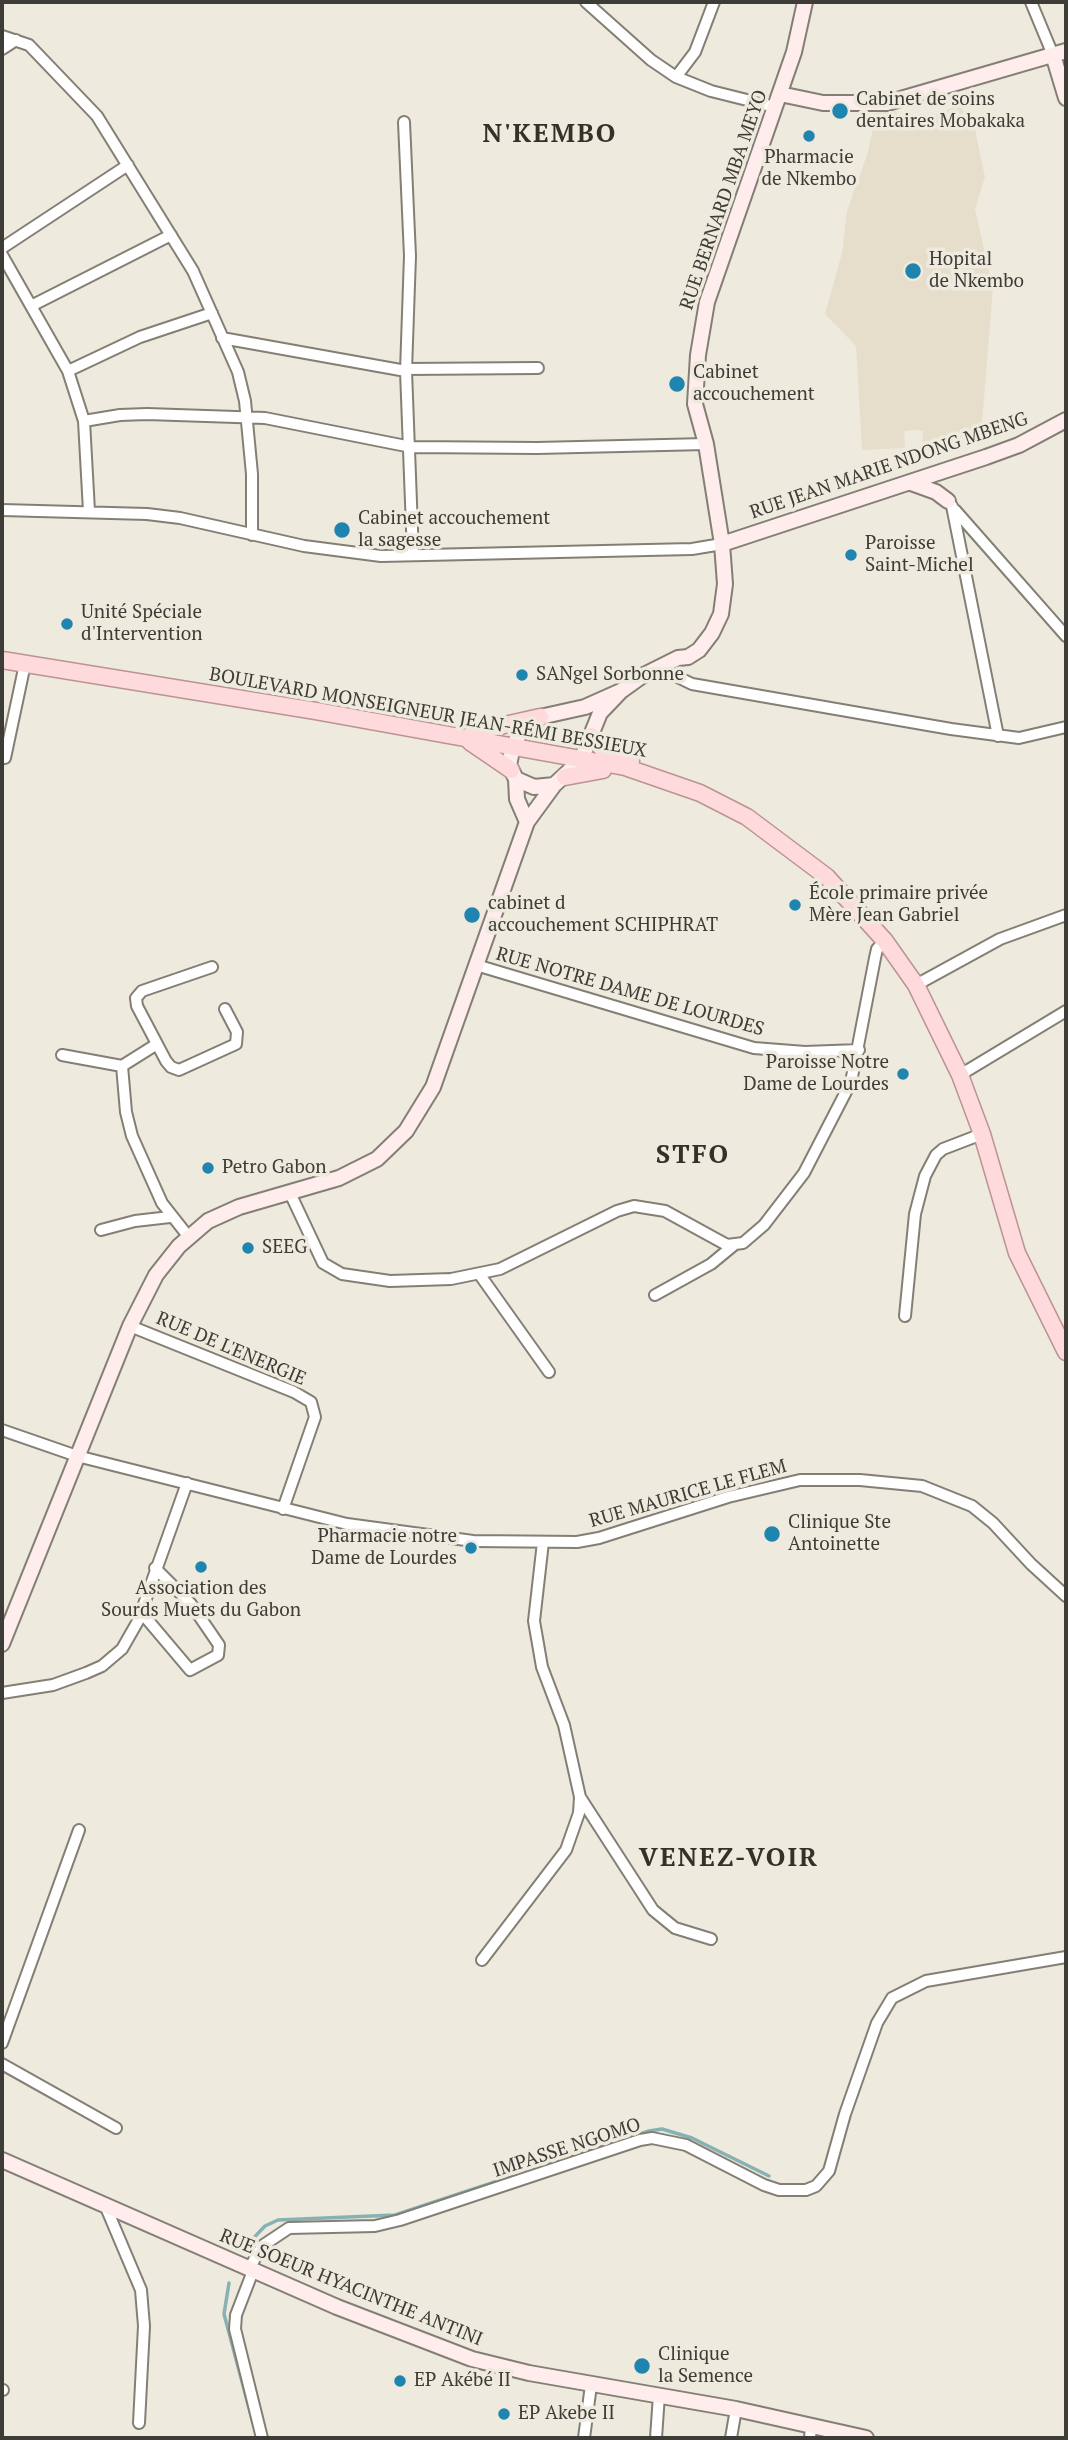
<!DOCTYPE html>
<html>
<head>
<meta charset="utf-8">
<style>
	body { margin:0 }
	#map { position:relative; width:1068px; height:2440px; overflow:hidden; background:#efeade; font-family:"PT Serif",serif }
	canvas { display:block }
	.frame { position:absolute; inset:0; border:4px solid #3e3c37; pointer-events:none }
</style>
</head>
<body>
<div id="map">
<canvas width="1068" height="2440"></canvas>
<div class="frame"></div>
</div>
<script>
const c = document.querySelector('canvas').getContext('2d');
c.lineJoin = 'round';
function fillPath(path, color) { c.fillStyle = color; c.fill(path, 'evenodd'); }
const shape = rows => new Path2D(rows.map(r => 'M' + r).join(''));
function stroke(path, color, width, dash) { c.strokeStyle = color; c.lineWidth = width; c.lineCap = dash ? 'butt' : 'round'; c.setLineDash(dash || []); c.stroke(path); }
function label(font, color, halo, rows, align = 'center') {
  c.font = font + ' "PT Serif",serif'; c.lineWidth = 7; c.setLineDash([]); c.textBaseline = 'middle'; c.strokeStyle = halo; c.fillStyle = color; for (const [text, x, y, turn = 0] of rows) {
    c.save(); c.translate(x, y); c.rotate((+turn || 0) * Math.PI / 180); c.textAlign = isNaN(turn) ? turn : align; if (halo) c.strokeText(text, 0, 0); c.fillText(text, 0, 0); c.restore();
  }
}
fillPath(shape([
	[959,105,974,125,985,177,975,209,993,289,981,435,958,442,922,442,923,431,913,430,904,431,905,448,862,450,856,346,825,314,842,253,847,211,868,152,876,113,896,111,901,128]
]), '#e6decb');
stroke(shape([
	[246,2246,265,2226,278,2220,395,2215,649,2131,662,2129,692,2138,769,2176],
	[229,2283,224,2314,253,2423]
]), '#87b1b5', 3.5);
const street = shape([
	[586,2,651,60,676,77,711,91,775,107],
	[1031,2,1053,55],
	[2,36,29,45,97,116,193,271,238,372,245,401,252,474,252,535],
	[2,49,16,40],
	[676,77,695,52,714,2],
	[404,122,410,256,406,371,413,555],
	[2,248,128,165],
	[2,255,68,371,84,421,89,511],
	[33,305,171,235],
	[222,338,406,371],
	[406,369,538,368],
	[68,371,140,337,212,313],
	[84,421,120,415,147,414,265,418,411,447,537,448,706,444],
	[952,506,998,736],
	[2,510,147,514,180,518,304,546,381,556,692,549,722,544],
	[955,510,1066,636],
	[659,668,692,684,951,729,1019,738,1066,727],
	[5,758,25,664],
	[476,965,754,1048,805,1052,859,1050],
	[212,967,142,991,136,998,137,1006,166,1061,171,1067,179,1070,236,1044,237,1032,225,1009],
	[916,985,1000,939,1066,915],
	[62,1055,122,1066],
	[122,1066,126,1112,132,1136,162,1203,188,1236],
	[122,1066,157,1044],
	[960,1075,1066,1011],
	[290,1193,323,1263,342,1274,390,1281,451,1279,500,1269,617,1211,634,1206,665,1211,727,1245,743,1243,764,1225,804,1173,851,1082,875,958,877,949,885,941],
	[101,1230,135,1221,170,1217],
	[480,1275,549,1372],
	[655,1295,711,1264,734,1245],
	[905,1316,915,1214,925,1176,936,1155,943,1149,982,1134],
	[130,1326,294,1392,311,1402,315,1417,283,1509],
	[2,1430,77,1456,347,1524,473,1541,577,1542,599,1538,728,1497,800,1480,860,1480,922,1486,972,1506,993,1523,1031,1564,1066,1596],
	[141,1612,190,1670,218,1655,219,1645,191,1604,155,1568],
	[2,1693,53,1685,86,1673,102,1666,122,1649,138,1621,187,1483],
	[580,1797,653,1910,675,1928,711,1939],
	[482,1960,566,1850,579,1813,580,1797,564,1725,542,1667,534,1621,543,1542],
	[2,2043,79,1830],
	[2,2064,116,2128],
	[105,2205,141,2290,144,2326,139,2423],
	[249,2269,262,2246,289,2228,375,2226,400,2220,640,2140,652,2138,686,2145,764,2185,779,2190,806,2190,816,2186,829,2171,845,2114,877,2023,892,1998,926,1981,1066,1957],
	[253,2271,236,2315,235,2329,262,2438],
	[2,2390,3,2390],
	[584,2438,591,2385],
	[656,2438,659,2395],
	[731,2438,736,2409],
	[810,2438,811,2427]
]);
const secondary = shape([
	[1053,55,1066,98],
	[780,94,823,103,887,103,1066,51],
	[911,483,936,492,948,501],
	[722,544,986,457,1019,445,1066,420],
	[516,779,534,787,554,785],
	[527,822,517,799,516,779,509,765,513,746,520,733,540,717,585,707,621,691,642,676,678,658,688,657,699,650,712,633,721,614,725,584,722,544,706,444,695,404,698,355,707,302,794,52,805,2],
	[2,1644,130,1326,156,1275,179,1246,208,1221,239,1207,339,1178,377,1159,406,1131,433,1087,527,822,554,785,581,760,600,713,621,691],
	[2,2160,337,2307,472,2359,529,2373,736,2409,866,2438]
]);
const primary = shape([
	[2,660,316,711,625,767,700,793,747,817,827,877,885,941,916,985,960,1075,982,1134,1017,1253,1066,1352],
	[591,736,602,748,631,761],
	[465,738,487,729,540,717],
	[470,742,511,770],
	[565,777,603,770]
]);
stroke(street, '#847f74', 14);
stroke(secondary, '#847f74', 18);
stroke(primary, '#bb9393', 19);
stroke(street, '#fff', 10);
stroke(secondary, '#ffedee', 14);
stroke(primary, '#fedadc', 16);
for (const [x, y, r, color] of [
	[840,111,9,"#1f85af"],
	[809,136,7,"#1f85af"],
	[913,271,9,"#1f85af"],
	[677,384,9,"#1f85af"],
	[342,530,9,"#1f85af"],
	[851,555,7,"#1f85af"],
	[67,624,7,"#1f85af"],
	[522,675,7,"#1f85af"],
	[795,905,7,"#1f85af"],
	[472,915,9,"#1f85af"],
	[903,1074,7,"#1f85af"],
	[208,1168,7,"#1f85af"],
	[248,1248,7,"#1f85af"],
	[772,1534,9,"#1f85af"],
	[471,1548,7,"#1f85af"],
	[201,1567,7,"#1f85af"],
	[642,2366,9,"#1f85af"],
	[400,2381,7,"#1f85af"],
	[504,2414,7,"#1f85af"]
]) { const dot = new Path2D(); dot.arc(x, y, r, 0, 2 * Math.PI); c.fillStyle = color; c.fill(dot); stroke(dot, '#efeade', 2.5); }
label('19px', '#3e3c37', '#efeade', [
	["Cabinet de soins",856,100],
	["dentaires Mobakaka",856,122],
	["Pharmacie",809,158,"center"],
	["de Nkembo",809,180,"center"],
	["Hopital",929,260],
	["de Nkembo",929,282],
	["Cabinet",693,373],
	["accouchement",693,395],
	["Cabinet accouchement",358,519],
	["la sagesse",358,541],
	["Paroisse",865,544],
	["Saint-Michel",865,566],
	["Unité Spéciale",81,613],
	["d'Intervention",81,635],
	["SANgel Sorbonne",536,675],
	["École primaire privée",809,894],
	["Mère Jean Gabriel",809,916],
	["cabinet d",488,904],
	["accouchement SCHIPHRAT",488,926],
	["Paroisse Notre",889,1063,"right"],
	["Dame de Lourdes",889,1085,"right"],
	["Petro Gabon",222,1168],
	["SEEG",262,1248],
	["Clinique Ste",788,1523],
	["Antoinette",788,1545],
	["Pharmacie notre",457,1537,"right"],
	["Dame de Lourdes",457,1559,"right"],
	["Association des",201,1589,"center"],
	["Sourds Muets du Gabon",201,1611,"center"],
	["Clinique",658,2355],
	["la Semence",658,2377],
	["EP Akébé II",414,2381],
	["EP Akebe II",518,2414]
], 'left');
label('19px', '#3e3c37', '#efeade', [
	["RUE BERNARD MBA MEYO",724,200,-71],
	["RUE JEAN MARIE NDONG MBENG",889,466,-19],
	["BOULEVARD MONSEIGNEUR JEAN-RÉMI BESSIEUX",428,713,10],
	["RUE NOTRE DAME DE LOURDES",630,992,16],
	["RUE DE L'ENERGIE",231,1349,23],
	["RUE MAURICE LE FLEM",688,1494,-16],
	["IMPASSE NGOMO",567,2148,-18],
	["RUE SOEUR HYACINTHE ANTINI",351,2288,22]
]);
c.letterSpacing = '2px';
label('bold 26px', '#353128', '#efeade', [
	["N'KEMBO",550,135],
	["STFO",693,1156],
	["VENEZ-VOIR",729,1859]
]);
c.letterSpacing = '0px';
</script>
</body>
</html>
